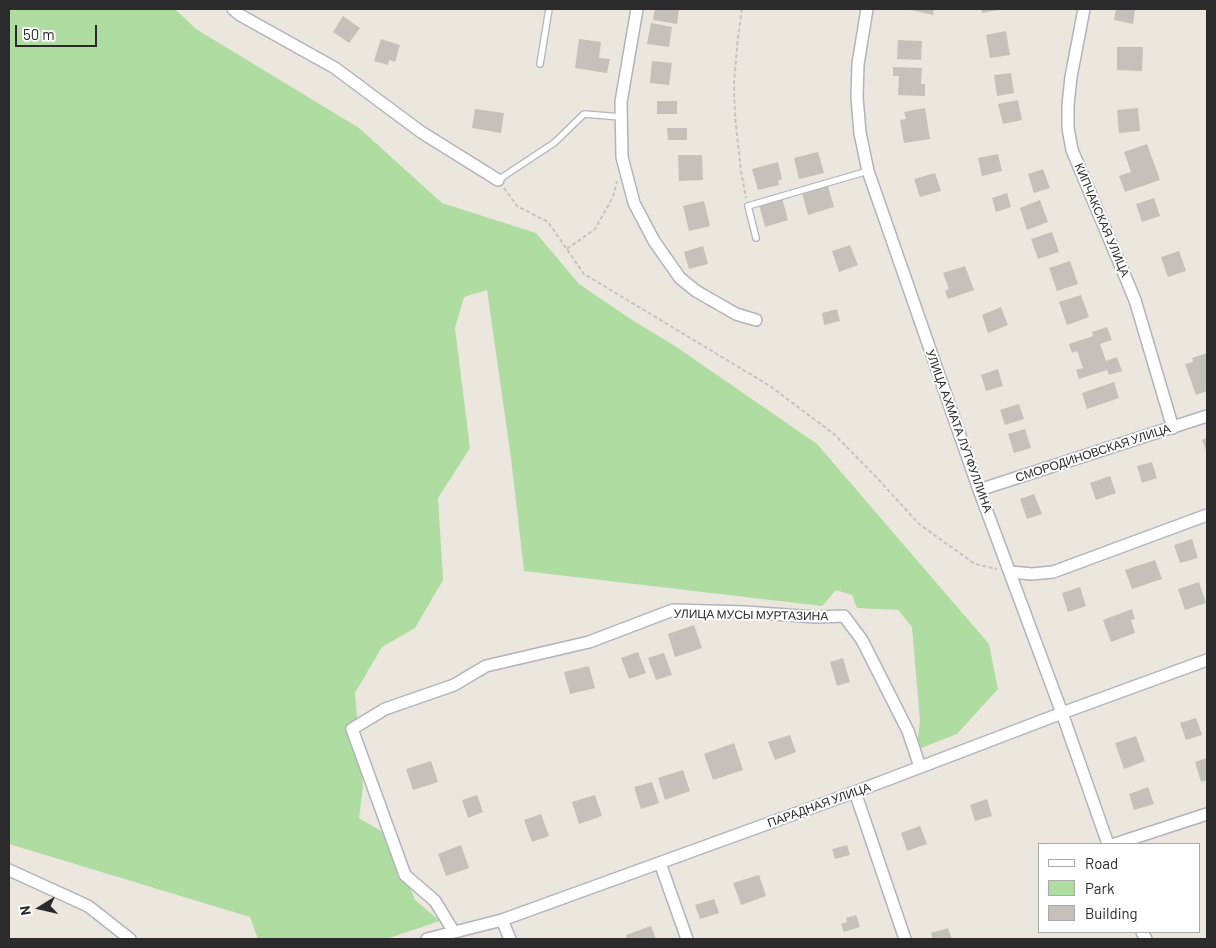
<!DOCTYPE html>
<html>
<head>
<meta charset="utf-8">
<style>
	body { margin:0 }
	#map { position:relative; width:1216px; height:948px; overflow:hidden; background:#ebe7df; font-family:Barlow,sans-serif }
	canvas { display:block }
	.frame { position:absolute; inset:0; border:10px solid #2b2b2b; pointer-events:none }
	.legend { position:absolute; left:1038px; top:843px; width:162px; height:90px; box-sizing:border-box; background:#fff; border:1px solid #aaa; margin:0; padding:6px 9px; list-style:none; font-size:15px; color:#2b2b2b }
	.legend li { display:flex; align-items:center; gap:10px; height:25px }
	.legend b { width:25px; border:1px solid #aaa }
	.north { position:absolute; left:15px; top:883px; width:50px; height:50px; -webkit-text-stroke:4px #fff; paint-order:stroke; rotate:260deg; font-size:14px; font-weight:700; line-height:20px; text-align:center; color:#2b2b2b }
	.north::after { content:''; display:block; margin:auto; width:18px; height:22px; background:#2b2b2b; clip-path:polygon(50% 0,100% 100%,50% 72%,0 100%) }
	.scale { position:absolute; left:15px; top:25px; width:82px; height:22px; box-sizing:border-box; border:2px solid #2b2b2b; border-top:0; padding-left:6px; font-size:15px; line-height:18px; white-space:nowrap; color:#2b2b2b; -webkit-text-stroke:4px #fff; paint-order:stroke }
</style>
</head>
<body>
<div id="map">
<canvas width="1216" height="948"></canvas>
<div class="frame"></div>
<ul class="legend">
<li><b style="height:6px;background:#fff"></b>Road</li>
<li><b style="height:14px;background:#afdca1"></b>Park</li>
<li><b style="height:14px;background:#c4c1ba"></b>Building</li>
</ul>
<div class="north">N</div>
<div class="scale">50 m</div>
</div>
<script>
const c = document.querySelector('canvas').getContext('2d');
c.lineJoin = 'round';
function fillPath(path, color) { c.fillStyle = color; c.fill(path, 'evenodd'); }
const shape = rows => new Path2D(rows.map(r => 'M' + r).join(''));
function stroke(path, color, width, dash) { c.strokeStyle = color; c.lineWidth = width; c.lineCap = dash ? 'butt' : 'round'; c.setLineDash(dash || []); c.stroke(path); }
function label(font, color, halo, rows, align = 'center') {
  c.font = font + ' Barlow,sans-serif'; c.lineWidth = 4; c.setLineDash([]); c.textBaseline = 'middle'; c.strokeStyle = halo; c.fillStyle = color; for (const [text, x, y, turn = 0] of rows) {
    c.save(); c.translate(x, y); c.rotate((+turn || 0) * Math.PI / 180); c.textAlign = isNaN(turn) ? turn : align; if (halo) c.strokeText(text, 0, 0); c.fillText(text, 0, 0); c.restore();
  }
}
fillPath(shape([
	[9,9,175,9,196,29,359,128,442,203,536,233,579,284,632,320,675,346,817,444,989,644,998,689,957,734,916,750,920,721,912,627,898,610,857,608,852,595,836,590,822,606,524,571,511,458,487,290,464,297,455,328,470,448,438,498,443,580,415,628,382,647,355,693,363,787,359,818,386,834,394,847,415,900,440,921,386,939,258,939,250,917,9,844]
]), '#afdca1');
fillPath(shape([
	[655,9,679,9,677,24,653,20],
	[907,9,934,9,933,15],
	[981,9,999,9,999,10,982,13],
	[1116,9,1135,9,1133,24,1114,20],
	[343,16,360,28,349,43,333,32],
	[651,23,672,27,669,47,647,44],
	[1006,31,1010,55,990,58,986,35],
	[381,39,400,45,395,62,389,60,388,65,374,61],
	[579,39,601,42,599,58,610,59,607,73,575,68],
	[898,40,922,41,921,60,897,59],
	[1117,47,1143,47,1142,71,1117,70],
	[652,61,672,63,669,85,650,83],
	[893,67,922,68,921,84,925,84,925,96,898,95,899,76,893,76],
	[1011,73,1014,93,997,96,994,75],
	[1018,100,1022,120,1003,124,998,104],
	[657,101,677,101,677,114,657,114],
	[925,108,930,139,904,143,900,120,906,119,904,112],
	[1138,108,1140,131,1119,133,1117,110],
	[475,109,504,113,501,133,472,128],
	[667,128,687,128,687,140,668,140],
	[1147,144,1160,180,1125,192,1119,176,1131,172,1124,152],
	[818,152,824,173,799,179,794,158],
	[998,154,1002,171,982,176,978,158],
	[678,155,702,155,703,180,679,181],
	[778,162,782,179,778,181,779,185,758,190,752,169],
	[1043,169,1050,188,1034,193,1028,174],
	[935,173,941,191,920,197,914,179],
	[828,186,834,207,808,215,802,193],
	[1007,193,1011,207,996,212,992,198],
	[782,198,788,220,765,227,759,204],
	[1154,198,1160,216,1142,222,1136,204],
	[1040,200,1048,222,1027,230,1020,208],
	[704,201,710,226,689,231,683,206],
	[1052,232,1059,252,1038,259,1031,239],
	[850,245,858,265,839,272,832,251],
	[703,246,708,264,689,269,684,252],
	[1179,251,1186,271,1168,277,1161,257],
	[1070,261,1078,284,1057,291,1049,268],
	[965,266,974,290,948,299,945,291,949,289,943,273],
	[1081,295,1089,317,1067,325,1059,302],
	[1001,307,1008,325,988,333,982,315],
	[837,309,840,321,824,325,822,313],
	[1107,327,1112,340,1100,344,1106,361,1117,357,1122,371,1109,375,1107,370,1079,379,1076,370,1083,368,1077,351,1072,353,1069,344,1093,336,1092,332],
	[1207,353,1207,391,1196,395,1185,364,1193,362,1192,358],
	[998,369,1003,386,986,391,981,375],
	[1114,382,1119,398,1087,409,1082,393],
	[1019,404,1024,419,1005,425,1000,410],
	[1025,429,1031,448,1014,453,1008,434],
	[1207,438,1207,453,1202,440],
	[1152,462,1157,478,1142,483,1137,466],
	[1110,476,1116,493,1096,500,1090,483],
	[1034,494,1042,514,1027,519,1020,499],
	[1192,539,1198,558,1180,563,1174,545],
	[1155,560,1162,579,1132,589,1125,570],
	[1199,582,1206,603,1185,610,1178,589],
	[1080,587,1086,606,1068,612,1062,593],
	[1132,609,1135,619,1131,620,1135,633,1111,642,1103,620],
	[694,625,702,648,675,657,668,634],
	[638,652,646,673,629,679,621,658],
	[664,653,672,675,656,680,648,658],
	[843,658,850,682,837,686,830,662],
	[589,666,595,688,570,694,564,672],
	[1196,718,1202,735,1186,740,1180,723],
	[790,735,796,752,775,760,768,742],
	[1136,736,1145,761,1124,769,1115,743],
	[734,743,743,770,713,780,704,754],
	[1207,758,1207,780,1201,782,1195,762],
	[431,761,438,782,413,790,406,769],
	[683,770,690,791,665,800,658,778],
	[652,782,659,803,641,809,634,787],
	[1148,787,1154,804,1134,810,1129,794],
	[477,795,483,812,468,818,462,800],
	[595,795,602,816,579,824,572,802],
	[987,799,992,816,975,821,970,805],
	[541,814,549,836,532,842,524,820],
	[920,826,927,844,907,851,901,833],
	[461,845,469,868,446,876,438,854],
	[847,845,850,855,835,859,832,849],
	[759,875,766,896,741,905,733,883],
	[714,899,719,913,700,919,695,905],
	[856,915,860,927,844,932,841,924,847,922,846,918],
	[651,926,656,939,627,939,626,935],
	[948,928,952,939,933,939,931,933]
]), '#c4c1ba');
const service = shape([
	[540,64,549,9],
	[498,180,554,143,584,114,621,117],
	[756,238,748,206,868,171]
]);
const minor = shape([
	[233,9,240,15,335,68,421,132,498,180],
	[637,9,621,102,622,157,634,203,654,241,680,278,696,291,736,314,756,320],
	[867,9,858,64,857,97,860,133,868,171,979,490,1062,713,1108,844],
	[1084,9,1071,77,1068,105,1068,128,1072,150,1135,300,1173,428],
	[979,490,1207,416],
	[1010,572,1032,574,1053,572,1207,515],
	[855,792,905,939],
	[1115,844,1207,814],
	[660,863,687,939],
	[9,870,88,906,130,939],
	[502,920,510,939],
	[454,932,435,901,405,875,352,729,385,709,454,685,486,666,589,642,673,610,745,612,816,617,844,616,862,640,908,731,920,767],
	[1142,932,1146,939],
	[427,939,502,920,855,792,1062,713,1207,660]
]);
stroke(service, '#b2b3bd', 8);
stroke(minor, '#b2b3bd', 14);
stroke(shape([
	[742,9,738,37,734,82,735,117,741,171,746,198],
	[504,188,517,206,548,222,584,274,770,386,834,434,878,479,919,524,975,564,997,569],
	[567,249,595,229,613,197,617,181]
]), '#c4c4c4', 2, [4, 2.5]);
stroke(service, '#fff', 5.5);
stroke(minor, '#fff', 11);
label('12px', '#2b2b2b', '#fff', [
	["КИПЧАКСКАЯ УЛИЦА",1102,220,67],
	["УЛИЦА АХМАТА ЛУТФУЛЛИНА",959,431,70],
	["СМОРОДИНОВСКАЯ УЛИЦА",1093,453,-18],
	["УЛИЦА МУСЫ МУРТАЗИНА",751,615,1],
	["ПАРАДНАЯ УЛИЦА",819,805,-20]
]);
</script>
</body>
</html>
